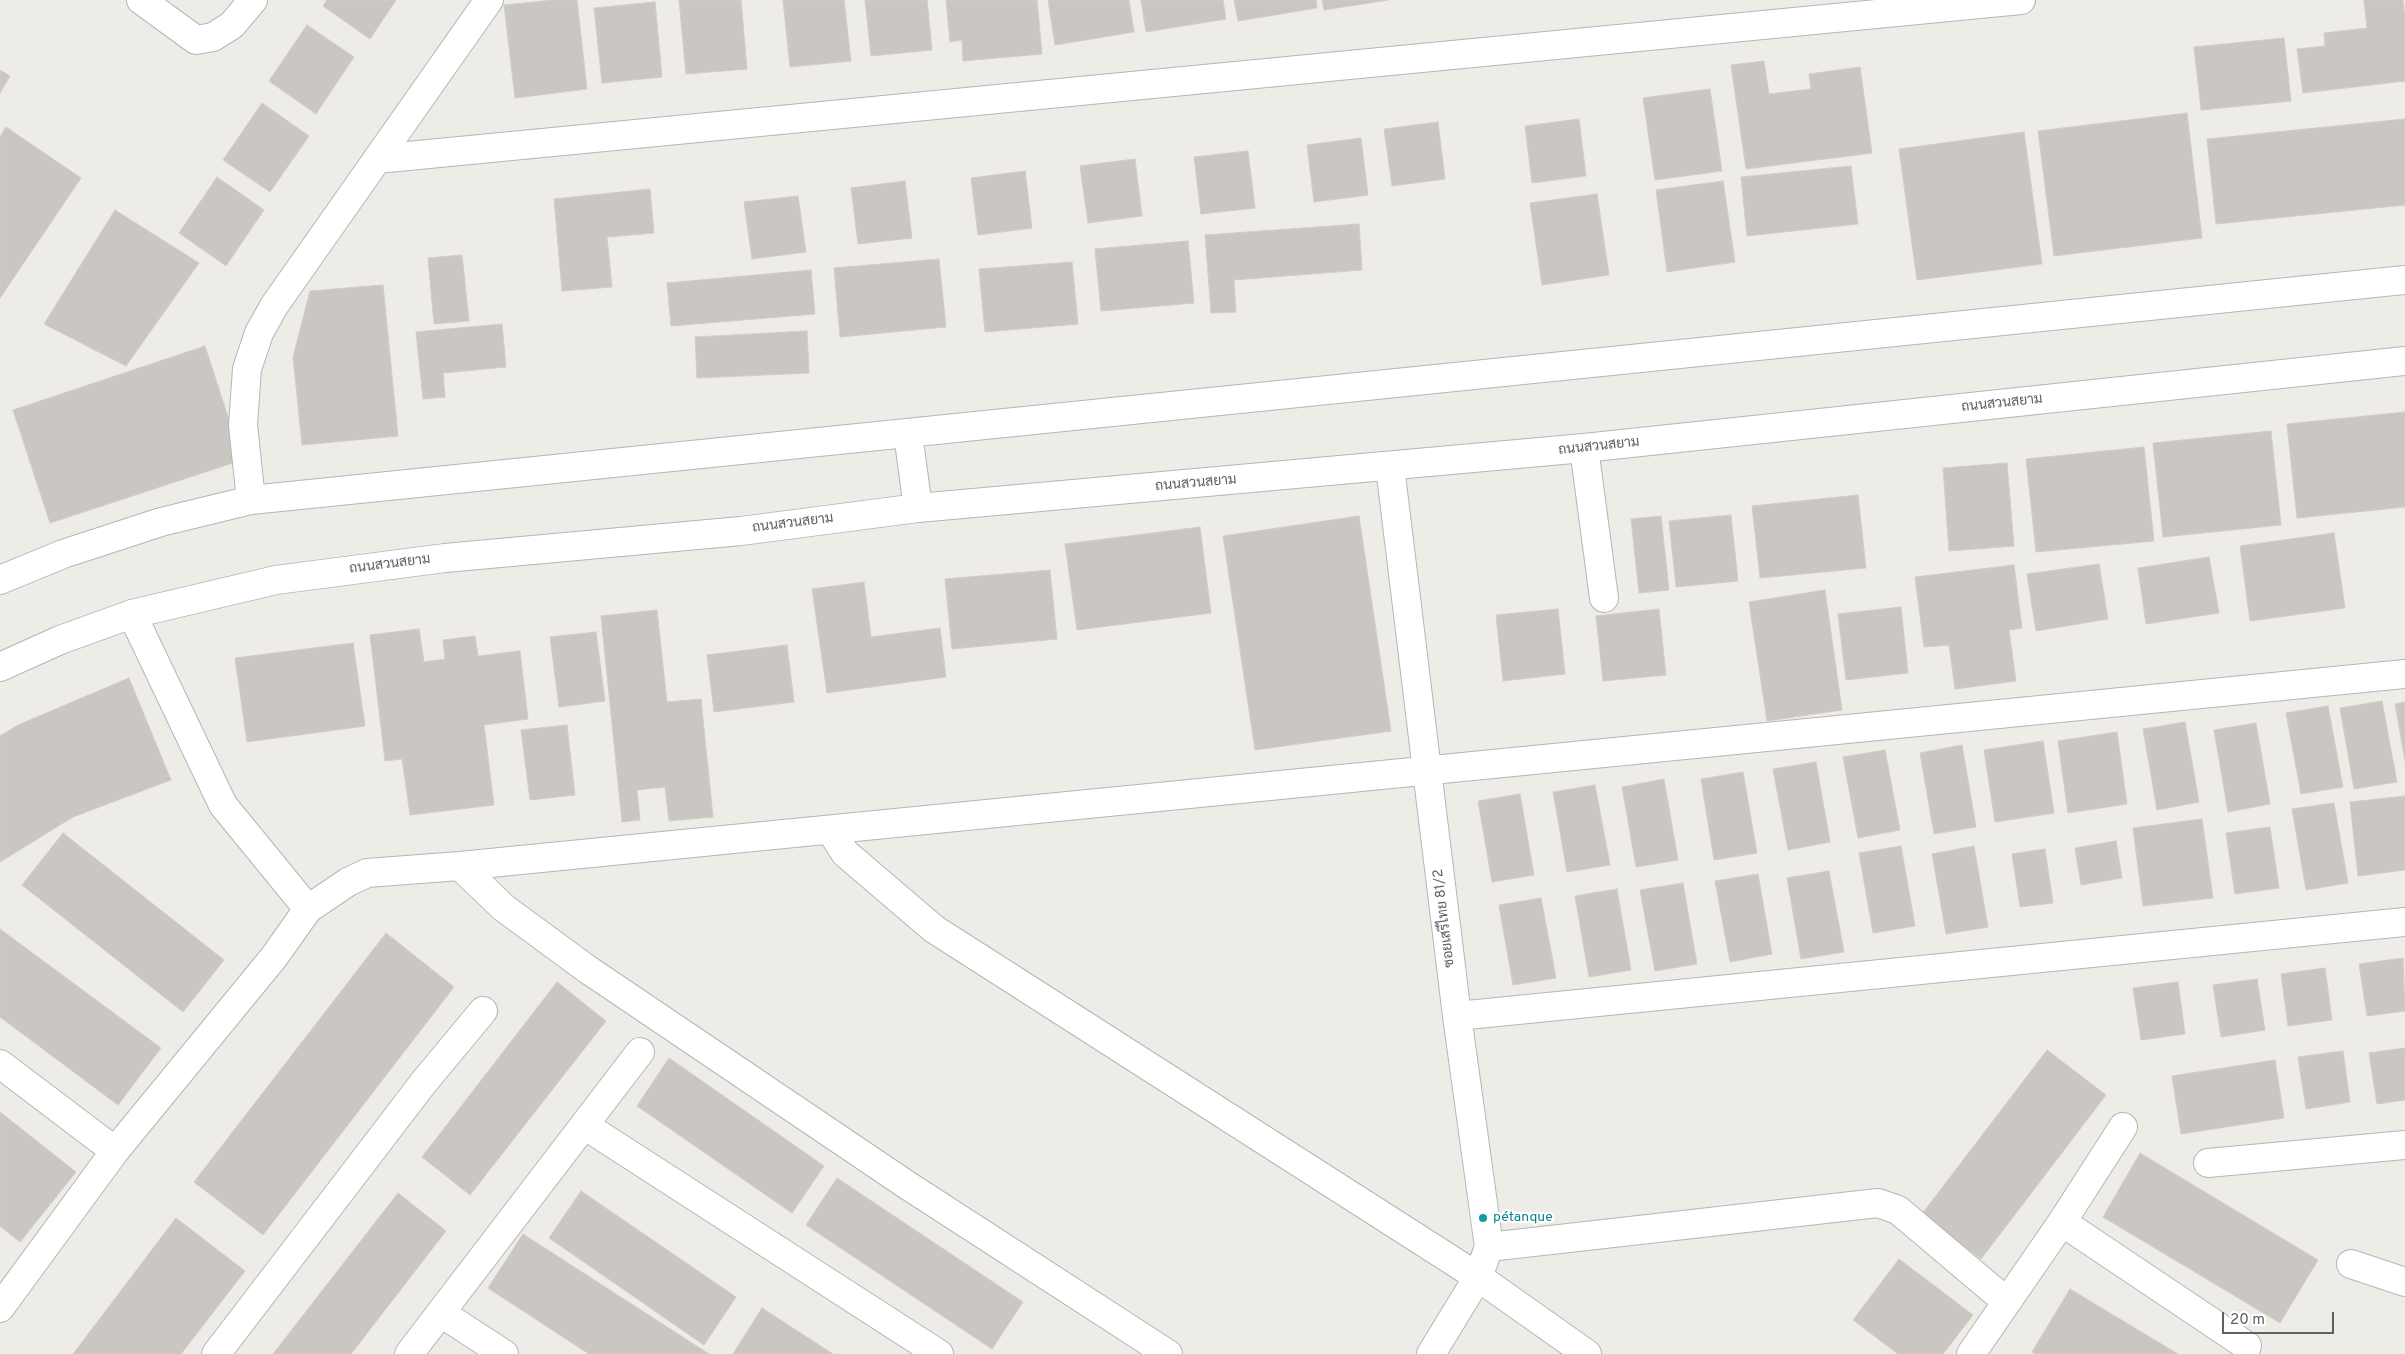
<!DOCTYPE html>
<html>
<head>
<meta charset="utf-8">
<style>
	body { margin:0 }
	#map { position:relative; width:2405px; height:1354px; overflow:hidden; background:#eeece6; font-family:Overpass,sans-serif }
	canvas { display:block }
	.scale { position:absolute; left:2222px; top:1312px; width:112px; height:22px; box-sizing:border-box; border:2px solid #5d6164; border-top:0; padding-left:6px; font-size:15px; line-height:18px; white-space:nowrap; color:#5d6164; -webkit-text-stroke:4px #fff; paint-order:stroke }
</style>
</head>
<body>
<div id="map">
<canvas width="2405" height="1354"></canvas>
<div class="scale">20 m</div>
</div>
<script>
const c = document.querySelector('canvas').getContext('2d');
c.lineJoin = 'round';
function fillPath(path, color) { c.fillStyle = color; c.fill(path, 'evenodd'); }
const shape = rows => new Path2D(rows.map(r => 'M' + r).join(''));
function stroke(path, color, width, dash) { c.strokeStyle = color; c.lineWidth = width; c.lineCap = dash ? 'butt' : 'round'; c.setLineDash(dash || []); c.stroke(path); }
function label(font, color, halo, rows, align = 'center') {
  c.font = font + ' Overpass,Sarabun,sans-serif'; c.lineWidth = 4.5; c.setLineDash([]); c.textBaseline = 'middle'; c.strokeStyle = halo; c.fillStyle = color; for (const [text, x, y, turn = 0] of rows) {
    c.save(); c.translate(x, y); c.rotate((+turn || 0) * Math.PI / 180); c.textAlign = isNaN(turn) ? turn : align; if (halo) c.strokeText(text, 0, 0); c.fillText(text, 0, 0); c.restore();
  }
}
const building = shape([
	[327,0,396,0,370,39,323,6,327,0],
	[554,0,577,0,587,89,515,98,504,5,554,0],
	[679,0,741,0,747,69,686,74,679,0],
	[783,0,844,0,851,61,790,67,783,0],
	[865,0,927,0,932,50,871,56,865,0],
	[946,0,1037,0,1042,54,963,61,962,40,950,42,946,0],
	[1048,0,1129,0,1134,32,1055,45,1048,0],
	[1141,0,1223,0,1226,19,1146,32,1141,0],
	[1234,0,1316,0,1317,8,1238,21,1234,0],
	[1322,0,1388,0,1324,10,1322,0],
	[2364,0,2403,0,2405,19,2405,81,2303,93,2297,49,2325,46,2324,33,2367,28,2364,0],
	[655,2,662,77,602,83,594,8,655,2],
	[307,25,354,57,316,114,269,81,307,25],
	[2284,38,2291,101,2201,110,2194,47,2284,38],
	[1764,61,1769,94,1811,89,1809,74,1860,67,1872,153,1746,169,1731,65,1764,61],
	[0,70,10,76,0,93,0,70],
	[1710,89,1722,171,1655,180,1643,98,1710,89],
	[262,103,309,136,270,192,223,160,262,103],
	[2187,113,2202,238,2054,256,2038,131,2187,113],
	[1579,119,1586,176,1532,183,1525,126,1579,119],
	[2405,119,2405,205,2216,224,2207,139,2405,119],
	[1438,122,1445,179,1392,186,1384,129,1438,122],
	[6,127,81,178,0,298,0,137,6,127],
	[2024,132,2042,264,1917,280,1899,149,2024,132],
	[1361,138,1368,195,1314,202,1307,145,1361,138],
	[1248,151,1255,208,1201,214,1194,157,1248,151],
	[1135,159,1142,216,1088,223,1080,166,1135,159],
	[1851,166,1858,224,1747,236,1741,177,1851,166],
	[1025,171,1032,228,978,235,971,178,1025,171],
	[217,177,264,210,226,266,179,233,217,177],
	[905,181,912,238,858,244,851,188,905,181],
	[1723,181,1735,262,1667,272,1656,190,1723,181],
	[650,189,654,233,607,237,612,287,562,291,554,199,650,189],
	[1597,194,1609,275,1542,285,1530,203,1597,194],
	[798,196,806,252,752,259,744,202,798,196],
	[115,210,199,263,126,366,44,324,115,210],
	[1359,224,1362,270,1234,280,1236,312,1211,313,1205,235,1359,224],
	[1188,241,1194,303,1101,311,1095,249,1188,241],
	[462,255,469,321,434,324,428,258,462,255],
	[939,259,946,327,840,337,834,268,939,259],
	[1072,262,1078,324,985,332,979,269,1072,262],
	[811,270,815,314,671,326,667,283,811,270],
	[383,285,398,436,302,445,293,357,310,291,383,285],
	[502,324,506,367,443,373,445,397,423,399,416,332,502,324],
	[807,331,809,373,697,378,695,337,807,331],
	[205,346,242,460,50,523,13,410,205,346],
	[2405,412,2405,507,2297,518,2287,424,2405,412],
	[2271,431,2281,525,2163,537,2153,443,2271,431],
	[2144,447,2154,541,2036,552,2026,459,2144,447],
	[2007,463,2014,546,1949,551,1943,468,2007,463],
	[1858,495,1866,568,1760,578,1752,506,1858,495],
	[1731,515,1738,581,1676,587,1669,521,1731,515],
	[1359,516,1391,731,1255,750,1223,536,1359,516],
	[1661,516,1669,590,1639,593,1631,519,1661,516],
	[1200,527,1211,613,1077,630,1065,544,1200,527],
	[2334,533,2345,608,2250,621,2240,546,2334,533],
	[2209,557,2219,613,2146,624,2138,568,2209,557],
	[2099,564,2108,619,2036,631,2027,574,2099,564],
	[2014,565,2022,628,2009,630,2016,681,1955,689,1949,645,1924,647,1915,577,2014,565],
	[1050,570,1057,639,952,649,945,579,1050,570],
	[864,582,871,637,940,628,946,677,827,693,812,589,864,582],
	[1825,590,1842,710,1767,721,1749,602,1825,590],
	[1901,607,1908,673,1846,680,1838,614,1901,607],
	[1558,609,1565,674,1503,681,1496,615,1558,609],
	[1659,609,1666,675,1603,681,1596,616,1659,609],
	[657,610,667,702,701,699,713,817,669,821,665,787,637,790,640,820,622,822,601,616,657,610],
	[419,629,424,662,445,659,443,640,475,636,478,656,520,651,528,719,484,725,494,805,410,815,402,759,385,761,370,635,419,629],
	[596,632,605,701,559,707,550,637,596,632],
	[353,643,365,726,247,742,235,658,353,643],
	[787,645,794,702,714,712,707,655,787,645],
	[129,678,171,780,73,817,0,862,0,736,18,725,129,678],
	[2382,701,2397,782,2354,789,2340,708,2382,701],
	[2405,702,2405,761,2395,704,2405,702],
	[2328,706,2343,787,2301,794,2286,713,2328,706],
	[2185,722,2199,802,2157,810,2143,729,2185,722],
	[2256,723,2270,804,2228,812,2214,730,2256,723],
	[567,725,575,795,530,800,521,730,567,725],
	[2117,732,2127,804,2068,813,2058,741,2117,732],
	[2043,741,2054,813,1995,822,1984,750,2043,741],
	[1962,745,1976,827,1934,834,1920,753,1962,745],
	[1885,750,1900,830,1858,838,1843,757,1885,750],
	[1816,762,1830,842,1788,850,1773,769,1816,762],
	[1743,772,1757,853,1714,860,1701,779,1743,772],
	[1664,779,1678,860,1636,867,1622,787,1664,779],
	[1595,785,1610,865,1567,872,1553,792,1595,785],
	[1520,794,1534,875,1492,882,1478,801,1520,794],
	[2405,796,2405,870,2358,876,2350,802,2405,796],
	[2334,803,2348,883,2306,890,2292,809,2334,803],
	[2202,819,2213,898,2143,906,2133,828,2202,819],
	[2270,827,2279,888,2235,894,2226,833,2270,827],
	[63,833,224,960,183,1012,22,885,63,833],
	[2116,841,2122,878,2081,885,2075,848,2116,841],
	[1901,846,1915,926,1873,933,1859,853,1901,846],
	[1974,846,1988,927,1946,934,1932,854,1974,846],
	[2045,849,2053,903,2020,907,2012,854,2045,849],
	[1829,871,1844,952,1801,959,1787,878,1829,871],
	[1758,874,1772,954,1730,962,1715,881,1758,874],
	[1683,883,1697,964,1655,971,1640,890,1683,883],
	[1617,889,1631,970,1589,977,1575,896,1617,889],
	[1541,898,1556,978,1513,985,1499,905,1541,898],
	[0,929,161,1048,118,1105,0,1017,0,929],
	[386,933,454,987,263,1235,194,1182,386,933],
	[2403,958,2405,1011,2367,1016,2359,964,2403,958],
	[2325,968,2332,1020,2288,1026,2281,974,2325,968],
	[2257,979,2265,1030,2221,1037,2213,985,2257,979],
	[557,982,606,1021,470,1195,422,1157,557,982],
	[2178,982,2185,1034,2141,1040,2133,988,2178,982],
	[2405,1048,2405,1100,2377,1104,2369,1053,2405,1048],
	[2047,1050,2106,1095,1981,1259,1922,1214,2047,1050],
	[2343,1051,2350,1102,2306,1109,2298,1057,2343,1051],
	[669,1058,824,1166,792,1213,637,1106,669,1058],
	[2275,1060,2284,1118,2181,1134,2172,1076,2275,1060],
	[0,1112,76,1172,20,1242,0,1226,0,1112],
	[2140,1153,2318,1260,2280,1323,2103,1217,2140,1153],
	[837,1178,1023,1302,992,1349,806,1225,837,1178],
	[581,1191,736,1297,704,1345,549,1238,581,1191],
	[398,1193,446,1231,351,1354,273,1354,398,1193],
	[176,1218,245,1271,181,1354,73,1354,176,1218],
	[523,1234,709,1354,589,1354,488,1288,523,1234],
	[1899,1259,1973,1315,1943,1354,1898,1354,1853,1320,1899,1259],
	[2070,1289,2178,1354,2036,1354,2032,1352,2070,1289],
	[762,1308,833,1354,733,1354,762,1308]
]);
fillPath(building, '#cac7c2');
stroke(building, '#d2cdc4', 1);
const minor = shape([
	[141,0,196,40,213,37,232,25,253,0],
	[377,159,2021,0],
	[1584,448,1604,598],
	[1390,467,1457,1016,1489,1247,1478,1277,1431,1354],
	[251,500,243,425,247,369,259,333,274,306,489,0],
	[831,831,845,853,934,929,1478,1277,1587,1354],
	[460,866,2405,674],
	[308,909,348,882,367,873,460,866,504,908,587,969,907,1185,1168,1354],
	[1457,1016,2405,922],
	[0,1064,115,1151],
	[584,1125,939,1354],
	[2208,1163,2405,1145],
	[2062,1222,2247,1346],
	[1489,1247,1878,1203,1898,1210,2007,1302],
	[2351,1264,2405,1282],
	[0,1308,115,1151,274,957,308,909,223,805,132,614],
	[441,1313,504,1354],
	[216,1354,424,1082,483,1011],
	[409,1354,640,1052],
	[1971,1354,2062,1222,2123,1127]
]);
const tertiary = shape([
	[908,434,918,508],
	[0,580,63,554,161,522,251,500,2405,280],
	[0,667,60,640,132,614,276,580,445,558,741,531,918,508,1584,448,2405,361]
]);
stroke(minor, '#b3b6b9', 30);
stroke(tertiary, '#b3b6b9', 30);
stroke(minor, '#fff', 28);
stroke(tertiary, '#fff', 28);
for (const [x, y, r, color] of [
	[1483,1218,5,"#0f9aa8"]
]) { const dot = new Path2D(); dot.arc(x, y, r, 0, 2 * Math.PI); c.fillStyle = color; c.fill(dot); stroke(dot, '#fff', 2); }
label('14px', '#5d6164', '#fff', [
	["ถนนสวนสยาม",2002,404,-6],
	["ถนนสวนสยาม",1599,447,-6],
	["ถนนสวนสยาม",1196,484,-5],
	["ถนนสวนสยาม",793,524,-7],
	["ถนนสวนสยาม",390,565,-7],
	["ซอยเสรีไทย 81/2",1445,918,-97]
]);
label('14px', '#0d838f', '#fff', [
	["pétanque",1493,1218]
], 'left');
</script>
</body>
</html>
